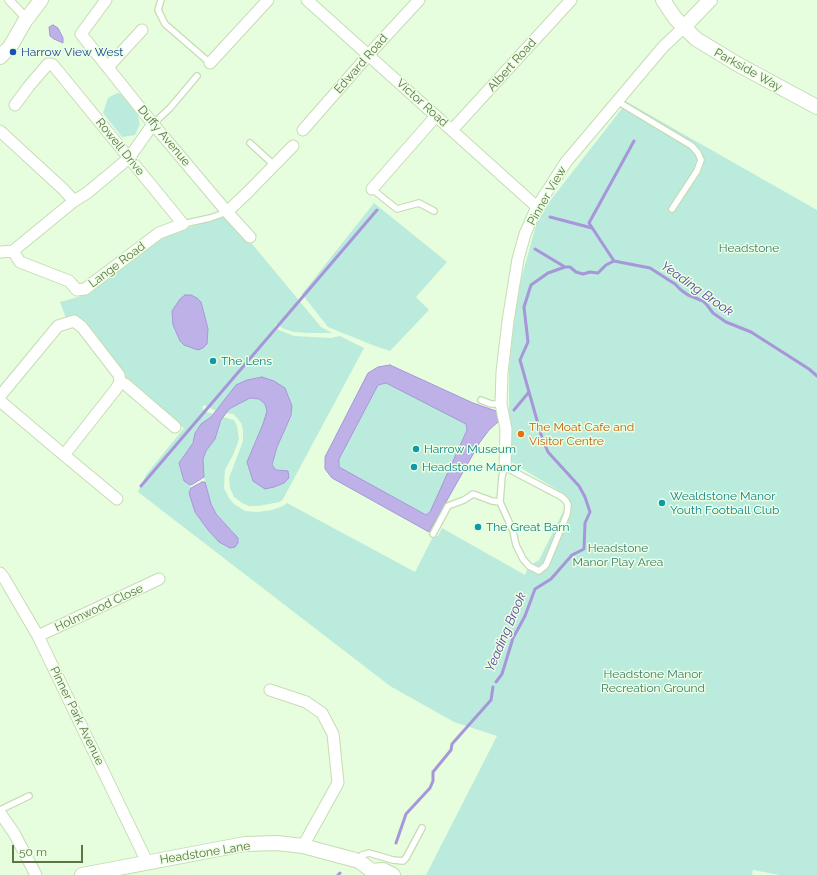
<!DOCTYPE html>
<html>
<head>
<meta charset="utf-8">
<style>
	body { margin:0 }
	#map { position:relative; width:817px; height:875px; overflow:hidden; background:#e6fedd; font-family:Raleway,sans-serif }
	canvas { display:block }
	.scale { position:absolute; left:12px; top:845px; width:71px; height:18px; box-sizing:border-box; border:2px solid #5e7444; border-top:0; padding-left:5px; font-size:12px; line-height:14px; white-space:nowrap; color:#5e7444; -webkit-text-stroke:3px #ecffe4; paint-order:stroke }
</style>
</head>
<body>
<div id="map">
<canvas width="817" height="875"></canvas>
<div class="scale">50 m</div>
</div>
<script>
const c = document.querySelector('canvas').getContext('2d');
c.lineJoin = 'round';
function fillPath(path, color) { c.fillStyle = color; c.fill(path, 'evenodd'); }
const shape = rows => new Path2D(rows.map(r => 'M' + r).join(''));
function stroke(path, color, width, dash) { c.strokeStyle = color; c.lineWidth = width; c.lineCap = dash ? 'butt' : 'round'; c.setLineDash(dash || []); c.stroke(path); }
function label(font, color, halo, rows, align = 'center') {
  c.font = font + ' Raleway,sans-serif'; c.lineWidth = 3; c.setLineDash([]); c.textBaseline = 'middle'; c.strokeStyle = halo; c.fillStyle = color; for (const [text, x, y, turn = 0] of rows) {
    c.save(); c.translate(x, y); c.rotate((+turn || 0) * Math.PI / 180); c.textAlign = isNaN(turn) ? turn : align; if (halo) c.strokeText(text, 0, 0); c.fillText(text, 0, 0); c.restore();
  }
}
fillPath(shape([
	[117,93,122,94,138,116,140,124,135,135,122,137,103,113,108,98],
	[627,102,817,210,817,875,780,875,753,870,752,875,426,875,497,736,454,722,390,686,138,492,146,475,184,428,172,420,139,388,131,384,82,321,66,318,60,302,89,294,158,237,223,217,253,245,321,327,332,333,308,333,294,332,284,329,276,324,274,328,294,336,331,338,340,336,364,348,283,499,280,502,258,506,249,506,242,503,234,497,230,488,229,478,243,441,243,430,241,423,237,418,233,414,226,413,229,409,250,398,259,399,265,404,267,411,267,415,253,448,253,481,287,472,276,470,272,465,277,447,292,416,292,406,285,388,236,385,216,411,204,405,202,408,206,412,214,414,201,425,195,433,193,443,179,463,184,481,190,485,191,488,189,493,195,512,208,530,219,542,233,532,216,514,211,504,204,477,203,459,206,451,215,439,223,417,234,420,237,426,239,439,234,453,225,470,224,488,229,498,234,504,245,511,258,512,272,510,283,506,287,503,415,572,434,535,438,536,442,528,525,575,529,566,539,560,565,508,561,492,511,462,509,408,509,369,516,303,523,272,539,215],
	[201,303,208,329,207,344,180,341,173,325],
	[374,203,447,262,416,297,429,310,390,351,375,346,328,327,302,294],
	[386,383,466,423,467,430,430,512,426,515,339,467,339,459,378,385]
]), '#bbebdc');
const water = shape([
	[53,25,58,28,63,38,63,43,54,39,50,36,49,27,53,25],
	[185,295,191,295,197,298,201,302,206,321,208,329,207,344,203,348,198,350,184,345,180,341,173,325,172,311,180,299,185,295],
	[390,365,473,403,496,411,499,413,499,421,489,430,480,442,429,532,332,478,325,469,325,457,368,373,378,367,390,365],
	[386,383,466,424,467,430,430,512,426,515,339,467,339,459,378,385,386,383],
	[262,377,274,381,285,388,292,406,291,416,277,447,272,465,276,470,288,471,289,478,284,483,274,487,265,489,253,481,247,462,263,424,267,411,265,404,259,399,250,398,229,409,221,420,215,439,206,451,203,459,204,477,193,484,190,485,184,481,179,463,193,443,195,433,201,424,211,417,236,385,247,380,262,377],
	[202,482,205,482,211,504,216,514,238,538,238,543,235,547,230,548,219,542,208,530,195,512,189,493,191,488,202,482]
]);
fillPath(water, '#beb1e7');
stroke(water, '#a796da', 1);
stroke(shape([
	[550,217,592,228],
	[535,249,565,267],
	[614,261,589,223,634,141],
	[514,410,529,392],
	[141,486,377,210],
	[496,682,502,674,513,638,525,616,535,589,551,579,572,555,584,549,585,523,590,512,585,497,579,486,548,452,542,438,520,360,528,342,524,307,531,285,548,273,565,267,570,267,576,272,583,274,590,272,598,273,606,265,614,261,650,268,675,284,681,290,688,295,703,301,707,305,713,313,726,322,751,332,809,369,817,376],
	[396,843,406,814,430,788,433,781,433,772,451,750,452,744,491,700,493,687],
	[338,875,340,873]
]), '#a796da', 3);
const service = shape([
	[161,0,158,10,165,24,210,63],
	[617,101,692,146,698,153,701,160,697,171,672,209],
	[153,124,170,108,197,76],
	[250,143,274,165],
	[372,189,397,209,419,203,434,211],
	[183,224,210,218,227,212],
	[481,400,491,404,501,404],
	[505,467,562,497,566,501,568,505,567,514,546,565,539,571,529,566,523,559,516,545,513,531,500,502,502,476,505,467],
	[433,534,448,506,464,500,473,494,492,501,500,502],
	[0,810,29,796],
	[359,861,362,855,369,853,393,860,403,861,406,858,422,828]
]);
const pedestrian = shape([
	[9,0,27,19]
]);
const minor = shape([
	[106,0,81,34,153,124,227,212,250,237],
	[307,0,537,207],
	[210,63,268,0],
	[108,67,142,30],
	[303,130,372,51,419,0],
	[452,130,571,0],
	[0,131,63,189,74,201],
	[372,189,436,116],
	[227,212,248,192,293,146],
	[13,251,20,262,69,281,77,290,85,289,159,233,183,224,53,65,50,64,48,64,29,86,15,105],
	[13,251,74,201,87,193,129,158,153,124],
	[0,252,13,251],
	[0,396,58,326,74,321,82,327,119,375,120,382,125,384,175,427],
	[0,401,64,455,116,389,120,382],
	[64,455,117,499],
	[505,467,506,429,501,404,502,372,508,321,518,259,525,234,537,207,566,162,663,47,684,27],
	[0,573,4,578,38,636,147,862],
	[38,636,159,579],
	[270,690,306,702,322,713,333,734,338,783,303,846],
	[0,813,14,833,36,875]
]);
const tertiary = shape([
	[663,0,675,18,696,39,739,65,817,107],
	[684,27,710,0],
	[0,57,10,47,25,21,41,0],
	[372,871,383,870,393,875],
	[82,875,245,844,277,843,303,846,359,861,372,871,375,875]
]);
stroke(service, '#c5dcb4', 8);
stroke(pedestrian, '#c5dcb4', 10);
stroke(minor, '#c5dcb4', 13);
stroke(tertiary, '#c5dcb4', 16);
stroke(service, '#fff', 5.5);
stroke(pedestrian, '#fff', 8);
stroke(minor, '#fff', 11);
stroke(tertiary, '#fff', 14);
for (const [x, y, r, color] of [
	[13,52,4,"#1a4fb4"],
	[213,361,4,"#0f9aa8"],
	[521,434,4,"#e8710a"],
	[416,449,4,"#0f9aa8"],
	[414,467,4,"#0f9aa8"],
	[662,503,4,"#0f9aa8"],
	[478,527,4,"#0f9aa8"]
]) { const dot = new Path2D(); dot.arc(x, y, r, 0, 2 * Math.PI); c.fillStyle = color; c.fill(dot); stroke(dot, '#ecffe4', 1.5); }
label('12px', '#164399', '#ecffe4', [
	["Harrow View West",21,52]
], 'left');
label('12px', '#5e7444', '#ecffe4', [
	["Edward Road",361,64,-49],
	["Albert Road",512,65,-48],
	["Parkside Way",748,70,29],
	["Victor Road",422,103,42],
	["Duffy Avenue",164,136,50],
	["Rowell Drive",120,147,51],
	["Pinner View",547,196,-60],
	["Lange Road",117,265,-37],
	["Holmwood Close",99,608,-25],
	["Pinner Park Avenue",77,716,64],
	["Headstone Lane",205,853,-9]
]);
label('12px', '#3c7a6e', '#ecffe4', [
	["Headstone",749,248],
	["Headstone",618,548],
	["Manor Play Area",618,562],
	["Headstone Manor",653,674],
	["Recreation Ground",653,688]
]);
label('12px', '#0d838f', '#ecffe4', [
	["The Lens",221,361],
	["Harrow Museum",424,449],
	["Headstone Manor",422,467],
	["Wealdstone Manor",670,496],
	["Youth Football Club",670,510],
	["The Great Barn",486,527]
], 'left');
label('12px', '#c56008', '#ecffe4', [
	["The Moat Cafe and",529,427],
	["Visitor Centre",529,441]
], 'left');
label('italic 13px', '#5c459e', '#ecffe4', [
	["Yeading Brook",697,289,35],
	["Yeading Brook",506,632,-67]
]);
</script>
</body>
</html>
